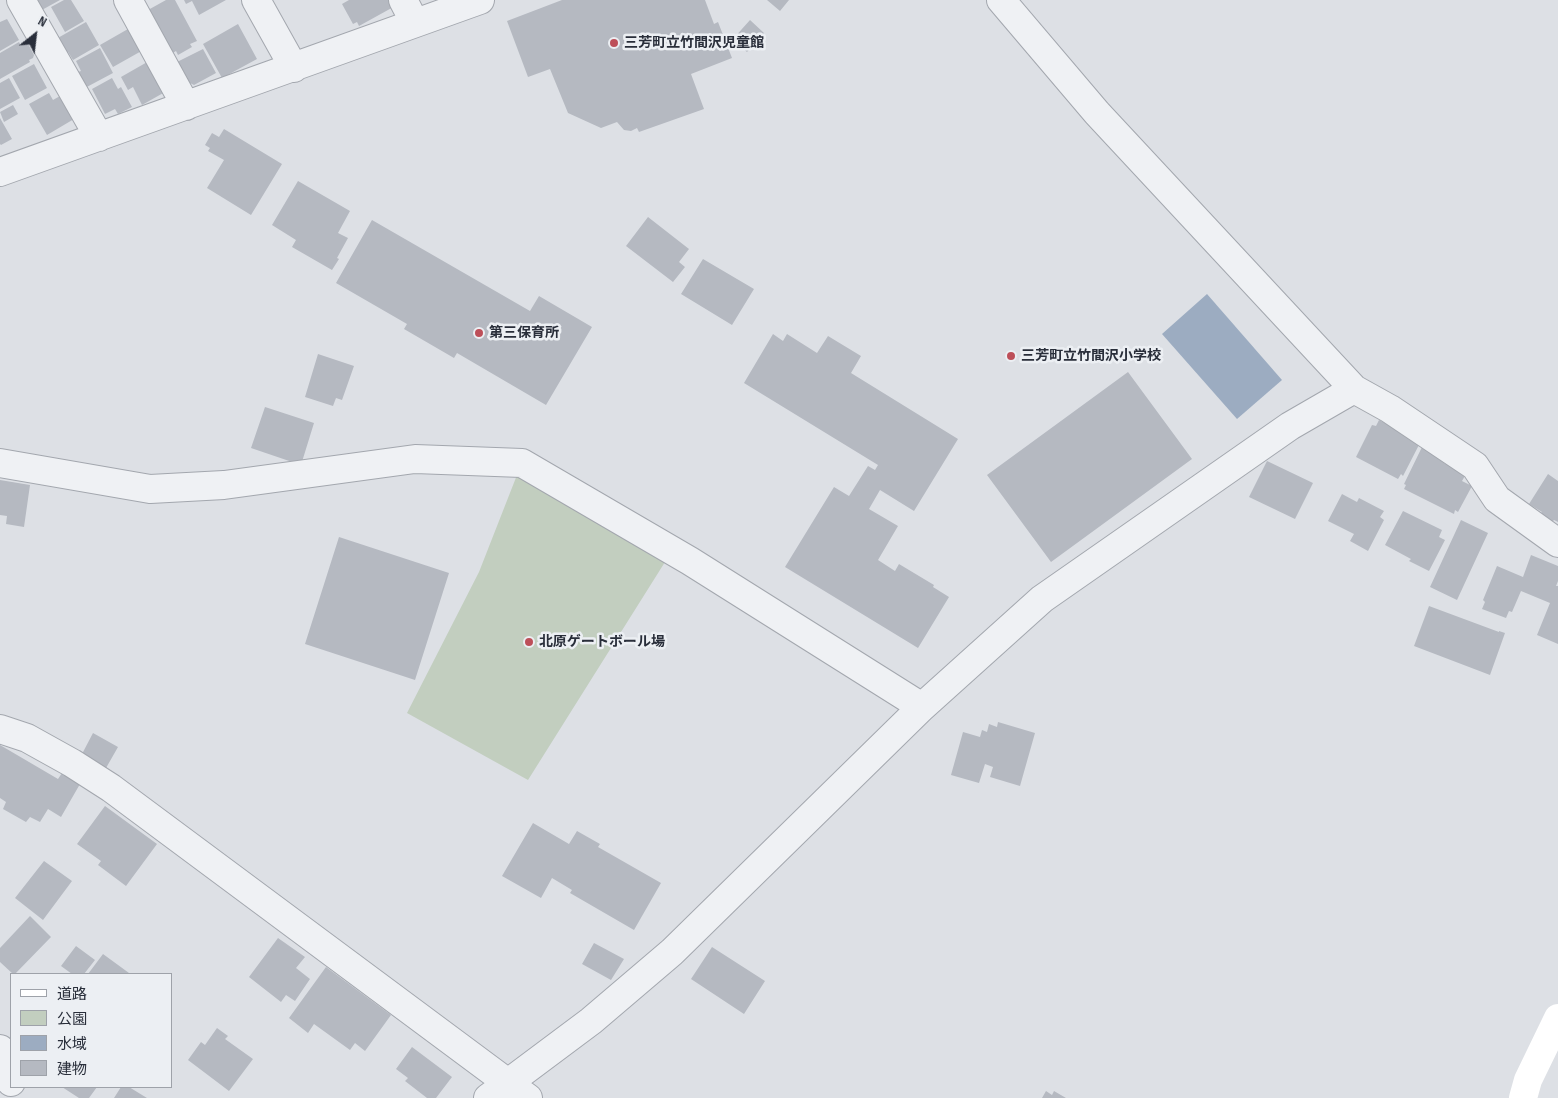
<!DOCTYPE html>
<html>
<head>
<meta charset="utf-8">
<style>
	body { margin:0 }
	#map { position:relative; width:1558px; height:1098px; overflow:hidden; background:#dde0e5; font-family:"Sofia Sans Condensed","Noto Sans JP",sans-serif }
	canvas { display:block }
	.legend { position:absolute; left:10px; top:973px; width:162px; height:115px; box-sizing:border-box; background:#eceff3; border:1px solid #9ea2a9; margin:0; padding:6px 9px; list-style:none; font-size:15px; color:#292e3a }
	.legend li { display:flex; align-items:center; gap:10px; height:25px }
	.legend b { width:25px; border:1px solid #9ea2a9 }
	.north { position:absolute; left:10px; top:10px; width:50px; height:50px; -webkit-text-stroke:4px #eceff3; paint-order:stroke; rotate:29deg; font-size:14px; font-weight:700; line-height:20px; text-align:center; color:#292e3a }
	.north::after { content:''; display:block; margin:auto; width:18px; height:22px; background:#292e3a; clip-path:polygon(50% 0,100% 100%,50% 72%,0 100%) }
</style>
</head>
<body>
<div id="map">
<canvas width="1558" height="1098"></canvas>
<ul class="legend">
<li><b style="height:6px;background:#fff"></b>道路</li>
<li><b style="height:14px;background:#c2cebf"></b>公園</li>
<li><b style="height:14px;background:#9cacc1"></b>水域</li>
<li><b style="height:14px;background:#b5b9c1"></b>建物</li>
</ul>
<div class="north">N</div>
</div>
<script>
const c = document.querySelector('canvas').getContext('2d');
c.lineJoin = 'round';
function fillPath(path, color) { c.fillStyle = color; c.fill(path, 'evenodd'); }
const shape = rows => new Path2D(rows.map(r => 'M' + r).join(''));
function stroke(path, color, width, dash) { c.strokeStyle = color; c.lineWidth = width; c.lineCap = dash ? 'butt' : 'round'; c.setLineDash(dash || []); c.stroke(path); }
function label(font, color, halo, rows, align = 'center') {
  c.font = font + ' "Sofia Sans Condensed","Noto Sans JP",sans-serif'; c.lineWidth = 5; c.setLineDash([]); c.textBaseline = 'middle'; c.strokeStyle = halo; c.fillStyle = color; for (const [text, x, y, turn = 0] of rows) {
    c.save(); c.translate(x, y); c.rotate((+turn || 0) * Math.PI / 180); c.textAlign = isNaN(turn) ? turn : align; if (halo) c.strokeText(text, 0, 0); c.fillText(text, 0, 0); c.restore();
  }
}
fillPath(shape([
	[517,475,665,562,528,780,407,713,479,572]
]), '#c2cebf');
fillPath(shape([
	[1207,294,1282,380,1237,419,1162,334]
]), '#9cacc1');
fillPath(shape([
	[34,0,60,0,40,11],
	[64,0,71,0,84,21,65,32,51,7],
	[166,0,175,0,197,41,190,44,192,47,178,55,176,51,171,54,148,10],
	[184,0,226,0,199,15,192,1,186,4],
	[349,0,394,0,397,5,359,26,357,22,353,24,342,4],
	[562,0,705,0,714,24,718,22,732,58,691,74,704,109,639,132,637,128,631,131,624,130,617,122,601,128,568,113,550,69,528,77,507,21],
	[767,0,789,0,780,11],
	[7,19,19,40,0,51,0,22],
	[750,20,764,33,747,52,733,39],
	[86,22,99,45,73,60,68,52,65,54,56,39],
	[238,24,257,59,222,78,203,44],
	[128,29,145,49,113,67,100,45],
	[24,41,27,42,34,55,33,58,29,60,30,62,0,79,0,53,19,42,20,44],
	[100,48,113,73,83,89,75,73,81,71,76,61],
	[203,49,216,73,194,85,188,82,177,62],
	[149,61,165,92,142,105,133,87,128,90,121,77],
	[34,64,47,88,25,100,12,76],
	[9,78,20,98,0,109,0,83],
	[112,78,118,89,121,87,132,107,118,114,115,109,105,114,92,89],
	[49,93,53,100,60,96,74,119,47,135,29,104],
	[13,105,18,114,4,122,0,112],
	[0,118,12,139,1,145,0,144],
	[224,129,282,164,251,215,207,188,224,160,208,151,210,148,205,145,212,133,219,137],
	[298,181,350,211,338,233,348,238,337,258,339,259,332,270,292,247,296,240,272,225],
	[648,217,689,249,679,262,685,267,673,282,626,246],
	[372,220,530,311,539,296,592,327,546,405,457,353,454,358,404,329,407,324,336,283],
	[703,259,754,289,732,325,681,294],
	[773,334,783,341,787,334,817,353,828,336,861,356,851,373,958,439,914,511,880,490,869,509,898,526,878,560,895,571,899,564,934,585,933,587,949,597,918,648,785,567,834,487,849,496,868,466,875,470,878,465,744,383],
	[318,354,354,366,342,400,336,398,333,406,305,397],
	[1128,372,1192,459,1051,562,987,475],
	[265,407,314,423,301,465,251,448],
	[1379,420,1421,441,1403,476,1401,474,1398,479,1356,457,1372,425,1376,426],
	[1422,447,1447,459,1444,463,1466,474,1462,481,1472,486,1458,512,1455,510,1454,514,1404,489,1406,485,1404,484],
	[1267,461,1313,483,1295,519,1249,497],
	[1548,474,1558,481,1558,522,1554,520,1552,522,1540,514,1542,512,1529,504],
	[0,480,30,485,24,527,6,524,7,516,0,515],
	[1342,494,1357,502,1359,498,1384,511,1380,517,1384,520,1368,551,1350,541,1354,534,1328,521],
	[1403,511,1442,530,1439,537,1445,540,1429,571,1409,561,1411,559,1385,545],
	[1461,520,1488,533,1457,600,1430,587],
	[339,537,449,573,415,680,305,644],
	[1531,555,1558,566,1558,581,1556,586,1558,586,1558,644,1537,635,1550,603,1521,591,1512,612,1509,611,1506,618,1482,609,1485,602,1483,600,1497,566,1523,577],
	[1429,606,1499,632,1499,631,1505,633,1490,675,1414,646],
	[998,722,1035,733,1020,786,990,777,993,767,985,764,979,783,951,775,963,732,980,737,982,730,987,732,989,724,997,727],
	[93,733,118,747,106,768,82,754],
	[0,745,58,779,62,773,80,784,61,817,48,809,40,822,30,817,26,822,3,809,6,802,0,798],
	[105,806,157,844,126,886,98,865,101,861,77,844],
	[533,823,569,844,577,831,600,844,598,847,661,883,634,930,570,893,572,890,552,878,541,898,502,876],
	[44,861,72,881,43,920,15,898],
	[30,916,51,937,15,974,13,974,0,962,0,948],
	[278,938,305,957,296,968,310,979,295,1001,286,995,281,1002,249,977],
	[594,943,624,959,611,980,582,964],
	[76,946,95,960,84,974,72,974,61,966],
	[712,947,765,981,744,1014,691,979],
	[103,954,129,973,128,974,88,974],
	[326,967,391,1015,365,1051,355,1043,350,1050,314,1024,308,1033,289,1018],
	[217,1028,228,1036,225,1039,253,1059,229,1091,188,1060,201,1042,205,1045],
	[412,1047,452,1077,436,1098,427,1098,405,1081,408,1078,396,1069],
	[62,1087,97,1087,89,1098,79,1098],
	[121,1087,129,1087,147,1098,114,1098],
	[1046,1091,1052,1095,1054,1091,1066,1098,1042,1098]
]), '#b5b9c1');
const street = shape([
	[21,0,99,137],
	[128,0,186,106],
	[256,0,294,68],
	[403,0,415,23],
	[1001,0,1097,113,1354,389,1390,409,1475,466,1497,499,1558,543],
	[0,172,480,0],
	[0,463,150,489,224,485,415,459,522,463,690,561,922,707],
	[0,729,27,738,72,763,111,788,528,1098],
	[0,1049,11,1082],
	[488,1098,591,1021,672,952,922,707,1042,599,1290,426,1354,389]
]);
stroke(street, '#a3a7ae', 30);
stroke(street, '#eff1f4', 28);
stroke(shape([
	[1523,1098,1528,1080,1558,1018]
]), '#fff', 28);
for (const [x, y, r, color] of [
	[614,43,5,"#bd4f59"],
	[479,333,5,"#bd4f59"],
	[1011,356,5,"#bd4f59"],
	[529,642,5,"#bd4f59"]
]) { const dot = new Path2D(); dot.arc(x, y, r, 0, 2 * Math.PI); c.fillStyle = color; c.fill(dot); stroke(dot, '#eceff3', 2); }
label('bold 14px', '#292e3a', '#eceff3', [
	["三芳町立竹間沢児童館",624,43],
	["第三保育所",489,333],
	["三芳町立竹間沢小学校",1021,356],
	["北原ゲートボール場",539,642]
], 'left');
</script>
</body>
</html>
